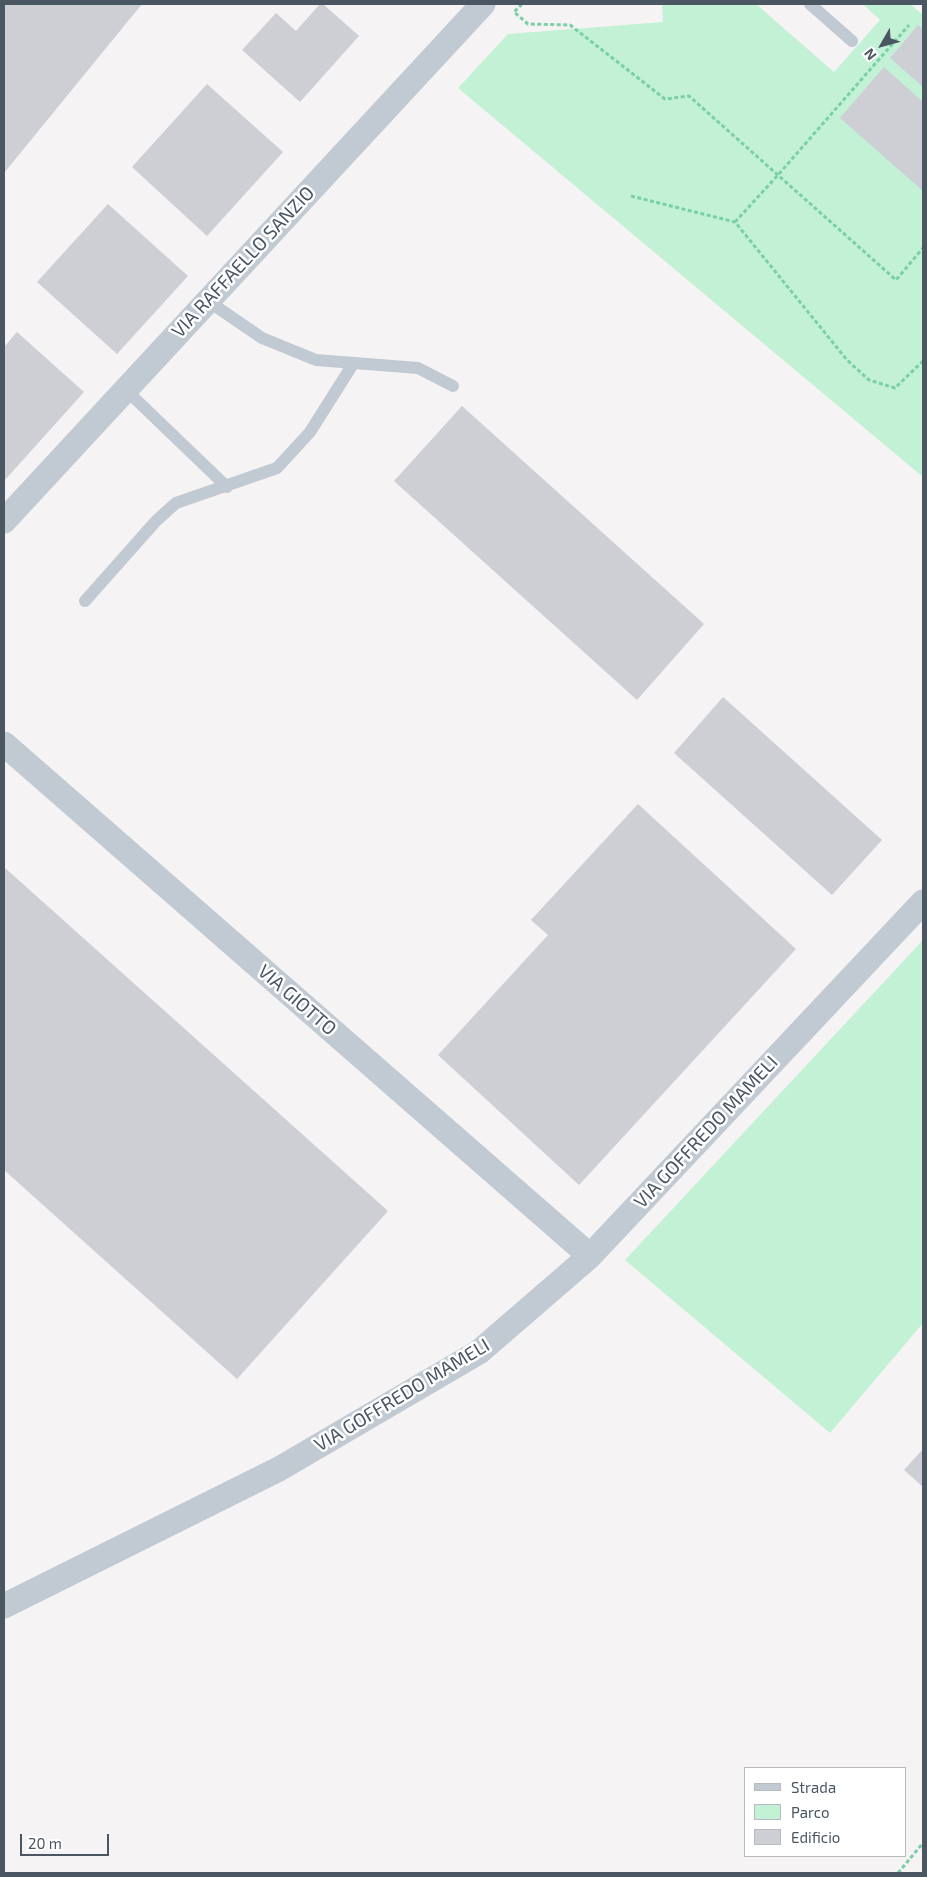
<!DOCTYPE html>
<html>
<head>
<meta charset="utf-8">
<style>
	body { margin:0 }
	#map { position:relative; width:927px; height:1877px; overflow:hidden; background:#f5f3f3; font-family:"Exo 2",sans-serif }
	canvas { display:block }
	.frame { position:absolute; inset:0; border:5px solid #4a5661; pointer-events:none }
	.legend { position:absolute; left:744px; top:1767px; width:162px; height:90px; box-sizing:border-box; background:#fff; border:1px solid #b7bbc0; margin:0; padding:6px 9px; list-style:none; font-size:15px; color:#4a5661 }
	.legend li { display:flex; align-items:center; gap:10px; height:25px }
	.legend b { width:25px; border:1px solid #b7bbc0 }
	.north { position:absolute; left:857px; top:20px; width:50px; height:50px; -webkit-text-stroke:4px #fff; paint-order:stroke; rotate:232deg; font-size:14px; font-weight:700; line-height:20px; text-align:center; color:#4a5661 }
	.north::after { content:''; display:block; margin:auto; width:18px; height:22px; background:#4a5661; clip-path:polygon(50% 0,100% 100%,50% 72%,0 100%) }
	.scale { position:absolute; left:20px; top:1834px; width:89px; height:22px; box-sizing:border-box; border:2px solid #4a5661; border-top:0; padding-left:6px; font-size:15px; line-height:18px; white-space:nowrap; color:#4a5661; -webkit-text-stroke:4px #fff; paint-order:stroke }
</style>
</head>
<body>
<div id="map">
<canvas width="927" height="1877"></canvas>
<div class="frame"></div>
<ul class="legend">
<li><b style="height:6px;background:#c1cad2"></b>Strada</li>
<li><b style="height:14px;background:#c3f1d5"></b>Parco</li>
<li><b style="height:14px;background:#cdcfd5"></b>Edificio</li>
</ul>
<div class="north">N</div>
<div class="scale">20 m</div>
</div>
<script>
const c = document.querySelector('canvas').getContext('2d');
c.lineJoin = 'round';
function fillPath(path, color) { c.fillStyle = color; c.fill(path, 'evenodd'); }
const shape = rows => new Path2D(rows.map(r => 'M' + r).join(''));
function stroke(path, color, width, dash) { c.strokeStyle = color; c.lineWidth = width; c.lineCap = dash ? 'butt' : 'round'; c.setLineDash(dash || []); c.stroke(path); }
function label(font, color, halo, rows, align = 'center') {
  c.font = font + ' "Exo 2",sans-serif'; c.lineWidth = 5; c.setLineDash([]); c.textBaseline = 'middle'; c.strokeStyle = halo; c.fillStyle = color; for (const [text, x, y, turn = 0] of rows) {
    c.save(); c.translate(x, y); c.rotate((+turn || 0) * Math.PI / 180); c.textAlign = isNaN(turn) ? turn : align; if (halo) c.strokeText(text, 0, 0); c.fillText(text, 0, 0); c.restore();
  }
}
fillPath(shape([
	[662,4,756,4,834,72,880,20,863,4,910,4,923,15,923,477,458,88,508,34,663,22],
	[923,940,923,1323,830,1433,625,1260]
]), '#c3f1d5');
fillPath(shape([
	[4,4,142,4,4,173],
	[320,4,323,4,359,36,300,102,242,50,276,13,296,31],
	[918,25,923,29,923,87,890,58],
	[884,67,923,102,923,191,840,118],
	[207,84,283,152,207,236,132,167],
	[108,204,188,276,117,354,37,282],
	[17,332,84,392,4,481,4,347],
	[462,406,704,624,637,700,394,481],
	[723,697,882,840,832,895,674,753],
	[638,804,796,949,579,1185,438,1055,548,935,531,920],
	[4,867,388,1211,237,1379,4,1170],
	[923,1449,923,1487,904,1470]
]), '#cdcfd5');
stroke(shape([
	[522,4,514,12,528,24,570,25,665,99,689,96,896,280,923,248],
	[631,196,735,222,847,360,869,380,895,388,923,361],
	[735,222,778,175,909,25],
	[898,1873,923,1843]
]), '#7ad0a6', 3, [4, 2.5]);
stroke(shape([
	[810,4,852,41],
	[208,301,262,338,316,360,418,368,453,386],
	[125,389,227,487],
	[85,601,156,521,176,503,277,468,310,432,353,364]
]), '#c1cad2', 12);
stroke(shape([
	[4,521,483,4],
	[4,744,590,1256],
	[4,1606,279,1469,479,1352,590,1256,923,902]
]), '#c1cad2', 25);
label('19px', '#4a5661', '#fff', [
	["VIA RAFFAELLO SANZIO",243,262,-47],
	["VIA GIOTTO",297,1000,41],
	["VIA GOFFREDO MAMELI",706,1132,-47],
	["VIA GOFFREDO MAMELI",402,1395,-31]
]);
</script>
</body>
</html>
